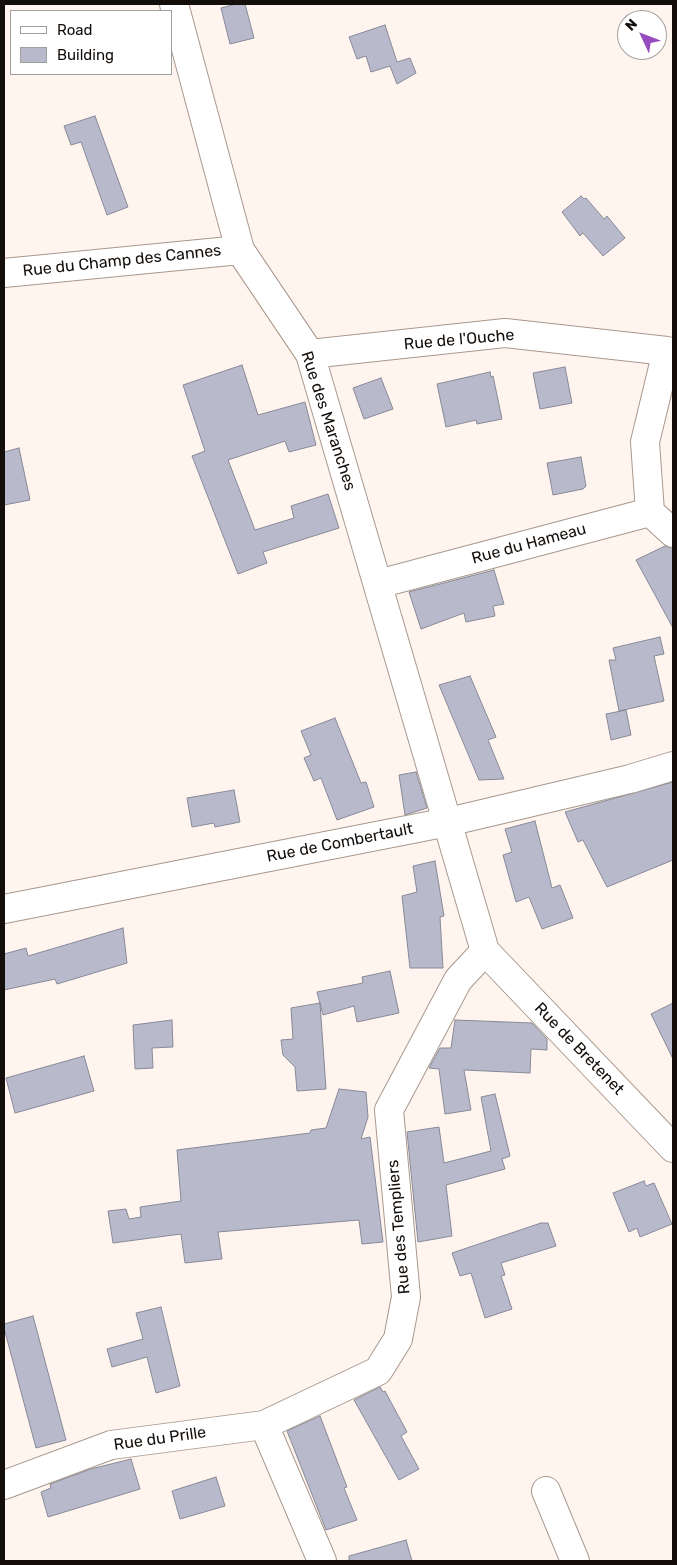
<!DOCTYPE html>
<html>
<head>
<meta charset="utf-8">
<style>
	body { margin:0 }
	#map { position:relative; width:677px; height:1565px; overflow:hidden; background:#fff5ee; font-family:Rubik,sans-serif }
	canvas { display:block }
	.frame { position:absolute; inset:0; border:5px solid #130e0a; pointer-events:none }
	.legend { position:absolute; left:10px; top:10px; width:162px; height:65px; box-sizing:border-box; background:#fff; border:1px solid #a19f9d; margin:0; padding:6px 9px; list-style:none; font-size:15px; color:#130e0a }
	.legend li { display:flex; align-items:center; gap:10px; height:25px }
	.legend b { width:25px; border:1px solid #a19f9d }
	.north { position:absolute; left:617px; top:10px; width:50px; height:50px; box-sizing:border-box; background:#fff; border:1px solid #a19f9d; border-radius:50%; rotate:313deg; font-size:14px; font-weight:700; line-height:20px; text-align:center; color:#130e0a }
	.north::after { content:''; display:block; margin:auto; width:18px; height:22px; background:#964cbf; clip-path:polygon(50% 0,100% 100%,50% 72%,0 100%) }
</style>
</head>
<body>
<div id="map">
<canvas width="677" height="1565"></canvas>
<div class="frame"></div>
<ul class="legend">
<li><b style="height:6px;background:#fff"></b>Road</li>
<li><b style="height:14px;background:#b8bacb"></b>Building</li>
</ul>
<div class="north">N</div>
</div>
<script>
const c = document.querySelector('canvas').getContext('2d');
c.lineJoin = 'round';
function fillPath(path, color) { c.fillStyle = color; c.fill(path, 'evenodd'); }
const shape = rows => new Path2D(rows.map(r => 'M' + r).join(''));
function stroke(path, color, width, dash) { c.strokeStyle = color; c.lineWidth = width; c.lineCap = dash ? 'butt' : 'round'; c.setLineDash(dash || []); c.stroke(path); }
function label(font, color, halo, rows, align = 'center') {
  c.font = font + ' Rubik,sans-serif'; c.lineWidth = 4; c.setLineDash([]); c.textBaseline = 'middle'; c.strokeStyle = halo; c.fillStyle = color; for (const [text, x, y, turn = 0] of rows) {
    c.save(); c.translate(x, y); c.rotate((+turn || 0) * Math.PI / 180); c.textAlign = isNaN(turn) ? turn : align; if (halo) c.strokeText(text, 0, 0); c.fillText(text, 0, 0); c.restore();
  }
}
const building = shape([
	[236,4,245,4,254,38,230,44,221,8,236,4],
	[385,25,397,62,410,58,416,73,397,84,390,66,371,72,366,56,357,59,349,37,385,25],
	[95,116,128,207,107,215,81,142,71,145,64,126,95,116],
	[581,196,584,199,586,198,604,219,607,216,625,238,603,256,583,233,580,236,562,212,581,196],
	[242,365,258,415,305,402,316,445,289,452,285,441,228,460,255,530,294,518,291,506,328,494,339,528,263,552,267,563,238,574,192,456,205,451,183,385,242,365],
	[565,367,572,403,540,409,533,373,565,367],
	[490,372,491,377,493,376,502,419,477,424,476,420,446,427,437,384,490,372],
	[381,378,393,409,364,419,353,388,381,378],
	[19,448,30,500,4,505,4,452,19,448],
	[581,457,586,486,583,489,553,495,547,463,581,457],
	[665,546,673,548,673,628,636,560,665,546],
	[494,570,504,604,493,606,495,616,466,622,464,613,421,629,409,592,494,570],
	[660,637,664,654,654,656,664,701,619,711,609,660,616,660,613,648,660,637],
	[470,676,496,737,488,740,504,779,479,780,439,685,470,676],
	[626,710,631,735,611,740,606,714,626,710],
	[335,718,361,783,366,782,374,807,337,820,321,778,314,781,304,758,311,755,301,731,335,718],
	[416,772,427,808,405,815,399,775,416,772],
	[673,782,673,860,607,887,583,840,578,842,565,812,673,782],
	[234,790,240,822,215,827,214,823,192,827,187,798,234,790],
	[535,821,552,888,560,885,573,918,542,929,529,897,516,902,503,855,512,852,505,829,535,821],
	[435,861,444,916,440,917,443,968,410,968,402,896,417,892,413,866,435,861],
	[123,928,127,963,57,984,55,979,4,990,4,954,26,948,28,956,123,928],
	[390,971,399,1013,357,1022,354,1006,323,1015,317,992,363,983,362,977,390,971],
	[320,1003,326,1089,297,1091,295,1067,283,1055,281,1040,293,1039,291,1008,320,1003],
	[673,1003,673,1059,651,1014,673,1003],
	[172,1020,173,1047,152,1048,153,1068,135,1069,133,1025,172,1020],
	[455,1020,532,1023,547,1039,547,1050,531,1049,530,1073,464,1070,471,1110,445,1114,439,1069,429,1068,440,1048,451,1048,455,1020],
	[84,1056,94,1091,15,1113,6,1078,84,1056],
	[339,1089,366,1092,368,1117,361,1139,370,1137,383,1242,362,1244,359,1220,218,1232,222,1259,185,1263,181,1234,113,1243,108,1211,126,1209,129,1219,141,1217,140,1207,181,1201,177,1150,310,1133,311,1130,326,1128,339,1089],
	[495,1094,510,1156,502,1159,505,1169,446,1185,452,1236,418,1242,407,1132,439,1127,444,1163,491,1151,481,1097,495,1094],
	[644,1181,646,1186,654,1183,672,1224,640,1237,637,1228,629,1232,613,1193,644,1181],
	[541,1223,548,1223,556,1246,501,1263,505,1275,501,1276,512,1309,485,1318,471,1273,460,1276,452,1253,541,1223],
	[161,1307,180,1386,156,1393,147,1357,112,1367,107,1349,143,1339,136,1313,161,1307],
	[33,1316,66,1440,36,1448,4,1328,4,1324,33,1316],
	[380,1387,383,1392,385,1391,407,1432,401,1436,419,1469,399,1480,354,1400,380,1387],
	[320,1416,347,1487,344,1488,357,1520,326,1530,287,1431,320,1416],
	[131,1459,140,1489,48,1517,41,1492,51,1488,50,1484,91,1469,131,1459],
	[216,1477,225,1506,180,1519,172,1491,216,1477],
	[406,1540,412,1561,349,1561,349,1556,406,1540]
]);
fillPath(building, '#b8bacb');
stroke(building, '#878999', 1);
const minor = shape([
	[174,4,240,250,310,354,485,951,673,1148],
	[4,273,240,250],
	[310,354,505,333,667,351,645,442,650,512],
	[378,584,650,512,673,533],
	[4,1485,111,1445,264,1425],
	[546,1491,575,1561],
	[322,1561,264,1425,378,1371,398,1339,406,1297,389,1110,458,980,485,951]
]);
const tertiary = shape([
	[4,909,448,822,630,779,673,766]
]);
stroke(minor, '#a8988d', 30);
stroke(tertiary, '#a8988d', 30);
stroke(minor, '#fff', 28);
stroke(tertiary, '#fff', 28);
label('16px', '#130e0a', '#fff', [
	["Rue du Champ des Cannes",122,261,-6],
	["Rue de l'Ouche",459,340,-5],
	["Rue des Maranches",328,421,72],
	["Rue du Hameau",529,544,-15],
	["Rue de Combertault",340,843,-11],
	["Rue de Bretenet",579,1049,46],
	["Rue des Templiers",399,1227,-95],
	["Rue du Prille",160,1439,-8]
]);
</script>
</body>
</html>
